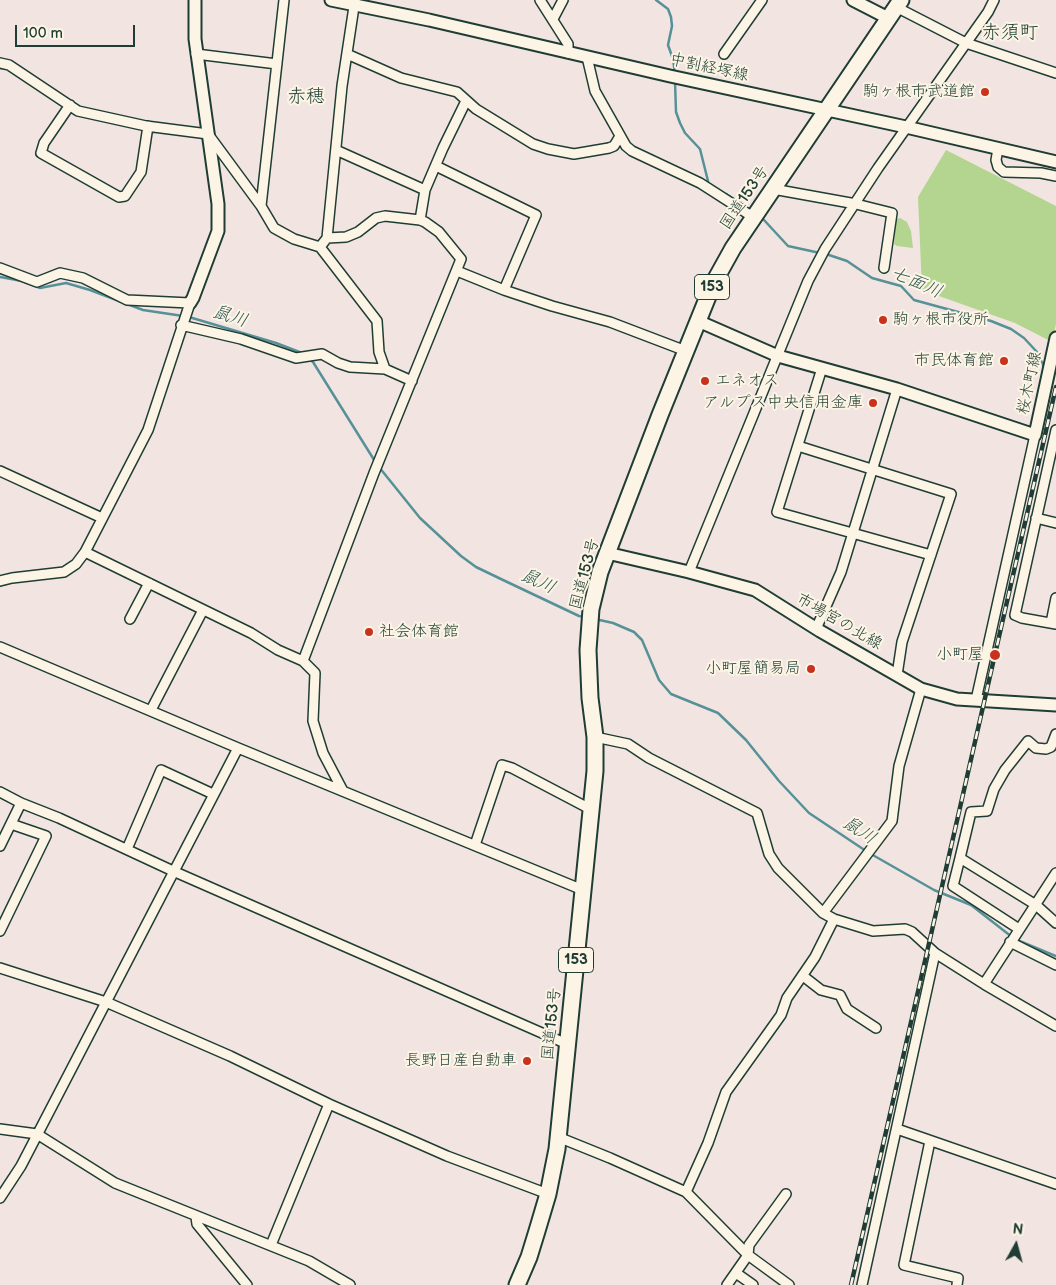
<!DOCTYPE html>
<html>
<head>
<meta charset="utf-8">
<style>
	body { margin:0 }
	#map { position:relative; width:1056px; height:1285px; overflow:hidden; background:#f2e5e1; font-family:"Balsamiq Sans",sans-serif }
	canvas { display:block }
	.north { position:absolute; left:991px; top:1220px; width:50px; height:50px; -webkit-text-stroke:4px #fcf5e5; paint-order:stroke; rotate:7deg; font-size:14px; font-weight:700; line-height:20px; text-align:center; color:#1f3d34 }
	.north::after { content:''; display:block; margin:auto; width:18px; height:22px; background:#1f3d34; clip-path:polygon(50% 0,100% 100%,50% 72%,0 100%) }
	.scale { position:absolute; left:15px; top:25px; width:120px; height:22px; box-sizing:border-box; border:2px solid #1f3d34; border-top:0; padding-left:6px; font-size:15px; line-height:18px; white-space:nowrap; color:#1f3d34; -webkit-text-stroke:4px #fcf5e5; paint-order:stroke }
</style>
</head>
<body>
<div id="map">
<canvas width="1056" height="1285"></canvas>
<div class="north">N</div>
<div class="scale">100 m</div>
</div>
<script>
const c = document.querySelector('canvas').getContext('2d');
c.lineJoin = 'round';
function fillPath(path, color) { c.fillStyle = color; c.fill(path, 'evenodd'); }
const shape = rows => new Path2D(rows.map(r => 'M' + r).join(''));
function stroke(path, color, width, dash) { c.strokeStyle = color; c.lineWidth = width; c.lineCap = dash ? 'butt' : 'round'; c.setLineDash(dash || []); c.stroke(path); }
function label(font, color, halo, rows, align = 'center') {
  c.font = font + ' "Balsamiq Sans","Klee One",sans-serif'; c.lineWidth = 4; c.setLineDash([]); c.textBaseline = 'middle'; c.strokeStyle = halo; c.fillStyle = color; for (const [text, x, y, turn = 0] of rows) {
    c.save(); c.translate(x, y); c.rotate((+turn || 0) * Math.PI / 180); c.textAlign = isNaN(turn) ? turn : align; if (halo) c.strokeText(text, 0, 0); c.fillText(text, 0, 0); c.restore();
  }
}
fillPath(shape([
	[946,150,1056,206,1056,324,1052,342,1015,323,922,290,918,197],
	[900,218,907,222,911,231,913,248,897,246,894,244,896,219]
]), '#b3d58f');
stroke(shape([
	[656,0,668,9,671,17,672,26,668,45,673,59,675,73],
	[675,81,676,112,680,123,685,133,700,149,708,181],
	[726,194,746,207],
	[764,220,788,246,820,253],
	[826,254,847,261,872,278,901,286,914,300,991,321,1011,329,1024,338,1037,352,1044,367,1047,367],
	[0,277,22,281,40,288,66,283,90,290,143,310,183,316],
	[189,317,276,343,302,353],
	[308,359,313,362,376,463],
	[379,467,420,518,461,556,476,567,503,580,579,616,585,617],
	[595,619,613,623,634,632,642,640,659,680,671,694,718,713,746,740,779,781,809,813,866,851],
	[871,854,934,890,971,905,1012,937],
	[1017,940,1056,956]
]), '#579198', 2.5);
const minor = shape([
	[540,0,568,44,568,53],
	[896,7,966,43,1056,73],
	[553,19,563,0],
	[196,54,277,64],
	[347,54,401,78,457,92,476,109,533,144,548,149,574,154,609,148,614,146,620,136],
	[724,54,762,0],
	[587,57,595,91,626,146,632,151,700,183,753,217],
	[0,63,9,65,78,111,146,126,208,134,261,206,274,228,294,239,320,247,327,238,342,86,355,0],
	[70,105,44,143,41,153,119,197,125,196,141,172,148,126],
	[998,149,996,160,998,167,1004,172,1041,173,1056,176],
	[336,150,425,190],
	[436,166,536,215,504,290],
	[773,189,856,204,892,213,884,268],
	[261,206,284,0],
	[420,220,425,190,443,148,466,101],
	[320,247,377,321,379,352,385,369],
	[0,268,37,282,60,273,83,278,127,300,190,303,148,430,85,552,76,564,64,572,12,578,0,581],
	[457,271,504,290,552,306,610,322,686,351],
	[181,325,241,339,296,358,322,354,338,363,350,367,385,369,412,381],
	[822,368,777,512,931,555],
	[1056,430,1015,615,1022,618,1056,624],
	[798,446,951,494,902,642,897,675],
	[0,471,102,518],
	[1036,518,1056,523],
	[85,552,251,633,278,650,303,661,315,673,313,721,323,753,343,791],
	[689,572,808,281,825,249,878,168,988,12,994,0],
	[130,619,149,583],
	[1051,623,1056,598],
	[816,629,841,572,897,389],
	[0,647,238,748,578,888,584,888],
	[303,661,374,473,461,259,439,232,425,222,420,220,385,216,376,218,358,232,346,237,327,238],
	[976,700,1035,435],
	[151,710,203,610],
	[1056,734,1051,747,1046,749,1036,748,1028,741,1005,770,994,789,987,811,971,812,960,858,1036,905,1056,923],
	[595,737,628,744,649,758,757,813,769,854,778,868,823,913,834,919,873,931,905,929,912,932,935,953,984,984,1056,1026],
	[0,792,21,803,59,818,173,871,567,1044],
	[475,845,502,765,512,768,592,810],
	[0,846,21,803],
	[127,849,161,770,213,794],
	[960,858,953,886,1019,929],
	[823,913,892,821,899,766,921,689],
	[0,931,46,836,11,824],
	[1010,942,1056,965],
	[0,968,106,1002,230,1056,329,1104,447,1156,548,1194],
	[803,976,821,990,840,995,847,1009,876,1028],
	[984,984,1056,873],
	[0,1129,37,1134,115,1183,309,1261,350,1285],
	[897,1129,1056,1184],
	[558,1137,610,1158,686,1192,748,1255,789,1285],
	[930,1141,904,1265,958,1278,957,1285],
	[686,1192,708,1143,726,1092,781,1015,787,998,815,957,834,919],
	[0,1198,21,1166,238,748],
	[196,1217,197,1224,247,1285],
	[271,1245,329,1104],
	[736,1273,753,1285],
	[727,1285,748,1255,749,1245,786,1194],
	[862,1285,935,953]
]);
const tertiary = shape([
	[331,0,429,20,670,76,906,127,1056,162],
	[853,0,888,18],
	[190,303,193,298,218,231,218,204,195,39,195,0],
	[698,321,778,356,897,389,1035,435,1056,338],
	[607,553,689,572,755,590,820,631,921,689,957,699,1056,705]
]);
const trunk = shape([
	[517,1285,529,1257,537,1231,548,1194,557,1149,595,771,595,737,590,698,588,650,591,609,600,572,660,415,713,284,733,248,901,0]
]);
stroke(minor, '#1f3d34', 12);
stroke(tertiary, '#1f3d34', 15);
stroke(trunk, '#1f3d34', 19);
stroke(minor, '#fcf5e5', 9);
stroke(tertiary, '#fcf5e5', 11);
stroke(trunk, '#fcf5e5', 15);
const rail = shape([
	[851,1285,1056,387]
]);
stroke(rail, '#1f3d34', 4.5);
stroke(rail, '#fcf5e5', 2.5, [8]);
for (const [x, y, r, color] of [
	[985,92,5,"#c8321e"],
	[883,320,5,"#c8321e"],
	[1004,361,5,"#c8321e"],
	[705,381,5,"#c8321e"],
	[873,403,5,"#c8321e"],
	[369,632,5,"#c8321e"],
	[995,655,6,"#c8321e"],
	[811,669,5,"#c8321e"],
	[527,1061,5,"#c8321e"]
]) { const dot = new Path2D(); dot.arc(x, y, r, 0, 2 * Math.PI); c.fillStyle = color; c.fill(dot); stroke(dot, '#fcf5e5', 2); }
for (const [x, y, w] of [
	[712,287,35],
	[576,960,35]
]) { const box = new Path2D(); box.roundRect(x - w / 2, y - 12.5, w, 25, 4); c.fillStyle = '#fcf5e5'; c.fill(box); stroke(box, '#1f3d34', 1); }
label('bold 15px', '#1f3d34', null, [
	["153",712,287],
	["153",576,960]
]);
label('16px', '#1f3d34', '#fcf5e5', [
	["中割経塚線",709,68,12],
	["国道153号",745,198,-56],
	["桜木町線",1030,383,-78],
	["国道153号",585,574,-75],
	["市場宮の北線",839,622,30],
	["国道153号",552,1024,-84]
]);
label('16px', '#1f3d34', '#fcf5e5', [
	["駒ヶ根市武道館",975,92],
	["駒ヶ根市役所",893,320,"left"],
	["市民体育館",994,361],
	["エネオス",715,381,"left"],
	["アルプス中央信用金庫",863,403],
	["社会体育館",379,632,"left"],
	["小町屋",984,655],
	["小町屋簡易局",801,669],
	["長野日産自動車",517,1061]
], 'right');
label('italic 18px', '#325955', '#fcf5e5', [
	["七面川",916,283,24],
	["鼠川",230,317,18],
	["鼠川",538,582,25],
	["鼠川",859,831,33]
]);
label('19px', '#1f3d34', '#fcf5e5', [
	["赤須町",1010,33],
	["赤穂",306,97]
]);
</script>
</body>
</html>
